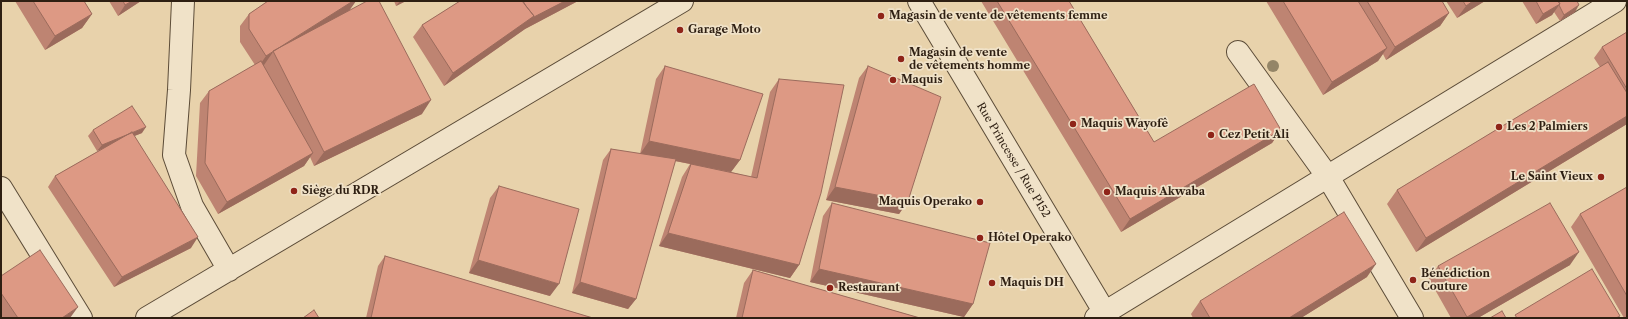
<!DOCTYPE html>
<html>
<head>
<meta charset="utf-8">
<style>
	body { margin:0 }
	#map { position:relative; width:1628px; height:319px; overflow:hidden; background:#e8d2ab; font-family:"Libre Caslon Text",serif }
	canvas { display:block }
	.frame { position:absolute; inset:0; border:2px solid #2e1f12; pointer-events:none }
</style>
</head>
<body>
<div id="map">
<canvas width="1628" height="319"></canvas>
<div class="frame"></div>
</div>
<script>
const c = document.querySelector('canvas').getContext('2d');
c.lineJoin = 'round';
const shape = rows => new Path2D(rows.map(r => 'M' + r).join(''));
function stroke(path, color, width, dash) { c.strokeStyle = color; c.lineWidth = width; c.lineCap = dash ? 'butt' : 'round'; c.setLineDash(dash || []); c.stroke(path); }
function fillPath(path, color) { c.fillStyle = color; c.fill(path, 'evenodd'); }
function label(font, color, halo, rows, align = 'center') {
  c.font = font + ' "Libre Caslon Text",serif'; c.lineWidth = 3.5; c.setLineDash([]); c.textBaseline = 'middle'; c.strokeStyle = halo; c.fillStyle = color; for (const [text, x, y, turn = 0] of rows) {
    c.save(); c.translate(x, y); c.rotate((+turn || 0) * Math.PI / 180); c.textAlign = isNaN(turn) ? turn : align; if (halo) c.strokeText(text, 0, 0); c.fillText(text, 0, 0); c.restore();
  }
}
const minor = shape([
	[183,1,179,90,174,155,192,206,229,270],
	[919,1,1108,318],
	[1238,52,1328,177,1412,318],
	[1,188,81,318],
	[147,318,682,1],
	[1096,318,1615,1]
]);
stroke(minor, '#5c4c38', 24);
stroke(minor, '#f0e2c8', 22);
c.fillStyle = '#948567';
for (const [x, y] of [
	[1273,66]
]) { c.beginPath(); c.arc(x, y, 6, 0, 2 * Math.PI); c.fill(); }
fillPath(shape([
	[15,1,84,1,92,14,82,28,45,50],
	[109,1,141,1,118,16],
	[268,1,356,1,349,10,422,114,314,166,310,157,304,166,218,214,196,176,200,103,209,91,255,65,240,42,240,26,249,14],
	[394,1,406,1,396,6],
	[460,1,578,1,525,29,444,86,413,37,422,25],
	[981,1,1069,1,1154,142,1281,130,1272,143,1121,232],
	[1266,1,1442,1,1449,13,1440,26,1386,60,1383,54,1378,61,1323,95],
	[1446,1,1485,1,1457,18],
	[1522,1,1577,1,1575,12,1560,21,1554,12,1552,15,1536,24],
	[1627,32,1627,124,1416,252,1387,204,1397,190,1600,67,1594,58,1602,47],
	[665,66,740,160,731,172,751,177,770,92,779,79,799,265,790,278,659,246,682,177,690,164,675,161,636,299,628,309,572,293,603,160,611,149,640,154,656,79],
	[868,66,908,201,899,214,826,200,859,78],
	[93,130,142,133,134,136,191,248,114,287,48,187,55,176,102,149,97,151,88,136],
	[499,186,550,296,469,273,490,198],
	[1627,187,1627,318,1624,318,1571,227,1580,214],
	[832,203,973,304,964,317,810,282,823,216],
	[385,256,593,318,366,318,378,266],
	[1570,265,1478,318,1451,318,1429,279,1438,266],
	[753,270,920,318,736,318,744,283],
	[1,276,71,318,3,318,1,315],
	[1367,277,1301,318,1193,318,1191,314,1200,301]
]), '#be8472');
fillPath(shape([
	[132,1,141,1,118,16,125,5],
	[353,1,356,1,349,11,273,52],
	[400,1,406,1,396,6],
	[565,1,578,1,525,29,444,86,453,73,534,16],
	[1473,1,1485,1,1457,18,1466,6],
	[1560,4,1552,15,1536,24,1543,14],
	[1579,5,1575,12,1560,21,1564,15],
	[1449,13,1440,26,1386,60,1395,47],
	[92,14,82,28,45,50,55,36],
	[1387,48,1378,61,1323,95,1332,82],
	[273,52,264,65,257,69,266,56],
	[431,100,422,114,314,166,324,152],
	[1627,116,1627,124,1416,252,1426,238],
	[146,127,142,133,97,151,102,145],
	[1281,130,1272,143,1121,232,1130,219],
	[649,141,740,160,731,172,640,154],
	[313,153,304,166,218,214,227,202],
	[835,187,908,201,899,214,826,200],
	[668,233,799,265,790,278,659,246],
	[198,237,191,248,114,287,122,277],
	[1579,252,1570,265,1478,318,1466,318,1467,317],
	[478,260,559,284,550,296,469,273],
	[1376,264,1367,277,1301,318,1289,318],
	[819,269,973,304,964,317,810,282],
	[580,282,636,299,628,309,572,293],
	[78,307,70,318,62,318]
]), '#9b6b5c');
const building = shape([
	[33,1,84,1,92,14,55,36,33,1],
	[123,1,132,1,125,5,123,1],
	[268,1,353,1,266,56,249,29,249,14,268,1],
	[367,1,379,1,431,100,324,152,273,51,367,1],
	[460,1,522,1,534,16,453,73,422,25,460,1],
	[523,1,565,1,532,18,534,16,526,6,523,1],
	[997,1,1069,1,1154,142,1254,84,1281,130,1130,219,997,1],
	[1283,1,1358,1,1387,48,1332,82,1283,1],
	[1367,1,1442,1,1449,13,1395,47,1367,1],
	[1463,1,1473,1,1466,6,1463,1],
	[1536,1,1558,1,1560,4,1543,14,1536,1],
	[1558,1,1577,1,1579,5,1564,15,1559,5,1560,4,1558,1],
	[1627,32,1627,89,1602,47,1627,32],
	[261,61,313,153,227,202,205,163,209,91,261,61],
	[1608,62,1627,93,1627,116,1426,238,1397,190,1608,62],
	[665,66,763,94,740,160,649,141,665,66],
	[868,66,941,97,908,201,835,187,868,66],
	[779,79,844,85,821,193,799,265,668,233,691,164,757,178,779,79],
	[132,106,146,127,102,145,93,130,132,106],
	[132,132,198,237,122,277,55,176,132,132],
	[611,149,676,159,636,299,580,282,611,149],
	[499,186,579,209,559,284,478,260,499,186],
	[1627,187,1627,296,1580,214,1627,187],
	[832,203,990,243,973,304,819,269,832,203],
	[1550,203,1579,252,1467,317,1438,266,1550,203],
	[1344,212,1376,264,1289,318,1210,318,1200,301,1344,212],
	[40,250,78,307,62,318,18,318,1,293,1,276,40,250],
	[385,256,593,318,371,318,385,256],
	[1592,269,1620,316,1616,318,1517,318,1515,315,1592,269],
	[753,270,920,318,742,318,753,270],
	[314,310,319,318,303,318,314,310],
	[1502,311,1506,318,1490,318,1502,311]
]);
fillPath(building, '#dd9984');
stroke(building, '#9b6b5c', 1);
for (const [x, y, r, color] of [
	[881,16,4,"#8f2418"],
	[680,30,4,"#8f2418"],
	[901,59,4,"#8f2418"],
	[893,80,4,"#8f2418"],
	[1073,124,4,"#8f2418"],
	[1499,127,4,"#8f2418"],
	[1211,135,4,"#8f2418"],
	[1601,177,4,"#8f2418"],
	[294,191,4,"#8f2418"],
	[1107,192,4,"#8f2418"],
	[980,202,4,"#8f2418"],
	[980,238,4,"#8f2418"],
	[1413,280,4,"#8f2418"],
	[992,283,4,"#8f2418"],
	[830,288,4,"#8f2418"]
]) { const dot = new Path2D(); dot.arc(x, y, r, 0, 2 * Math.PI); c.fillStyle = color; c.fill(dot); stroke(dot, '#f0e2c8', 1.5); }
label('bold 11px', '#2e1f12', '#f0e2c8', [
	["Magasin de vente de vêtements femme",889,16],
	["Garage Moto",688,30],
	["Magasin de vente",909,53],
	["de vêtements homme",909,66],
	["Maquis",901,80],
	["Maquis Wayofê",1081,124],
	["Les 2 Palmiers",1507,127],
	["Cez Petit Ali",1219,135],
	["Le Saint Vieux",1593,177,"right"],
	["Siège du RDR",302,191],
	["Maquis Akwaba",1115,192],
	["Maquis Operako",972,202,"right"],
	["Hôtel Operako",988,238],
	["Bénédiction",1421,274],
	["Couture",1421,287],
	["Maquis DH",1000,283],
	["Restaurant",838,288]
], 'left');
label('11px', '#2e1f12', '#f0e2c8', [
	["Rue Princesse / Rue P152",1013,160,59]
]);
</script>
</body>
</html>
